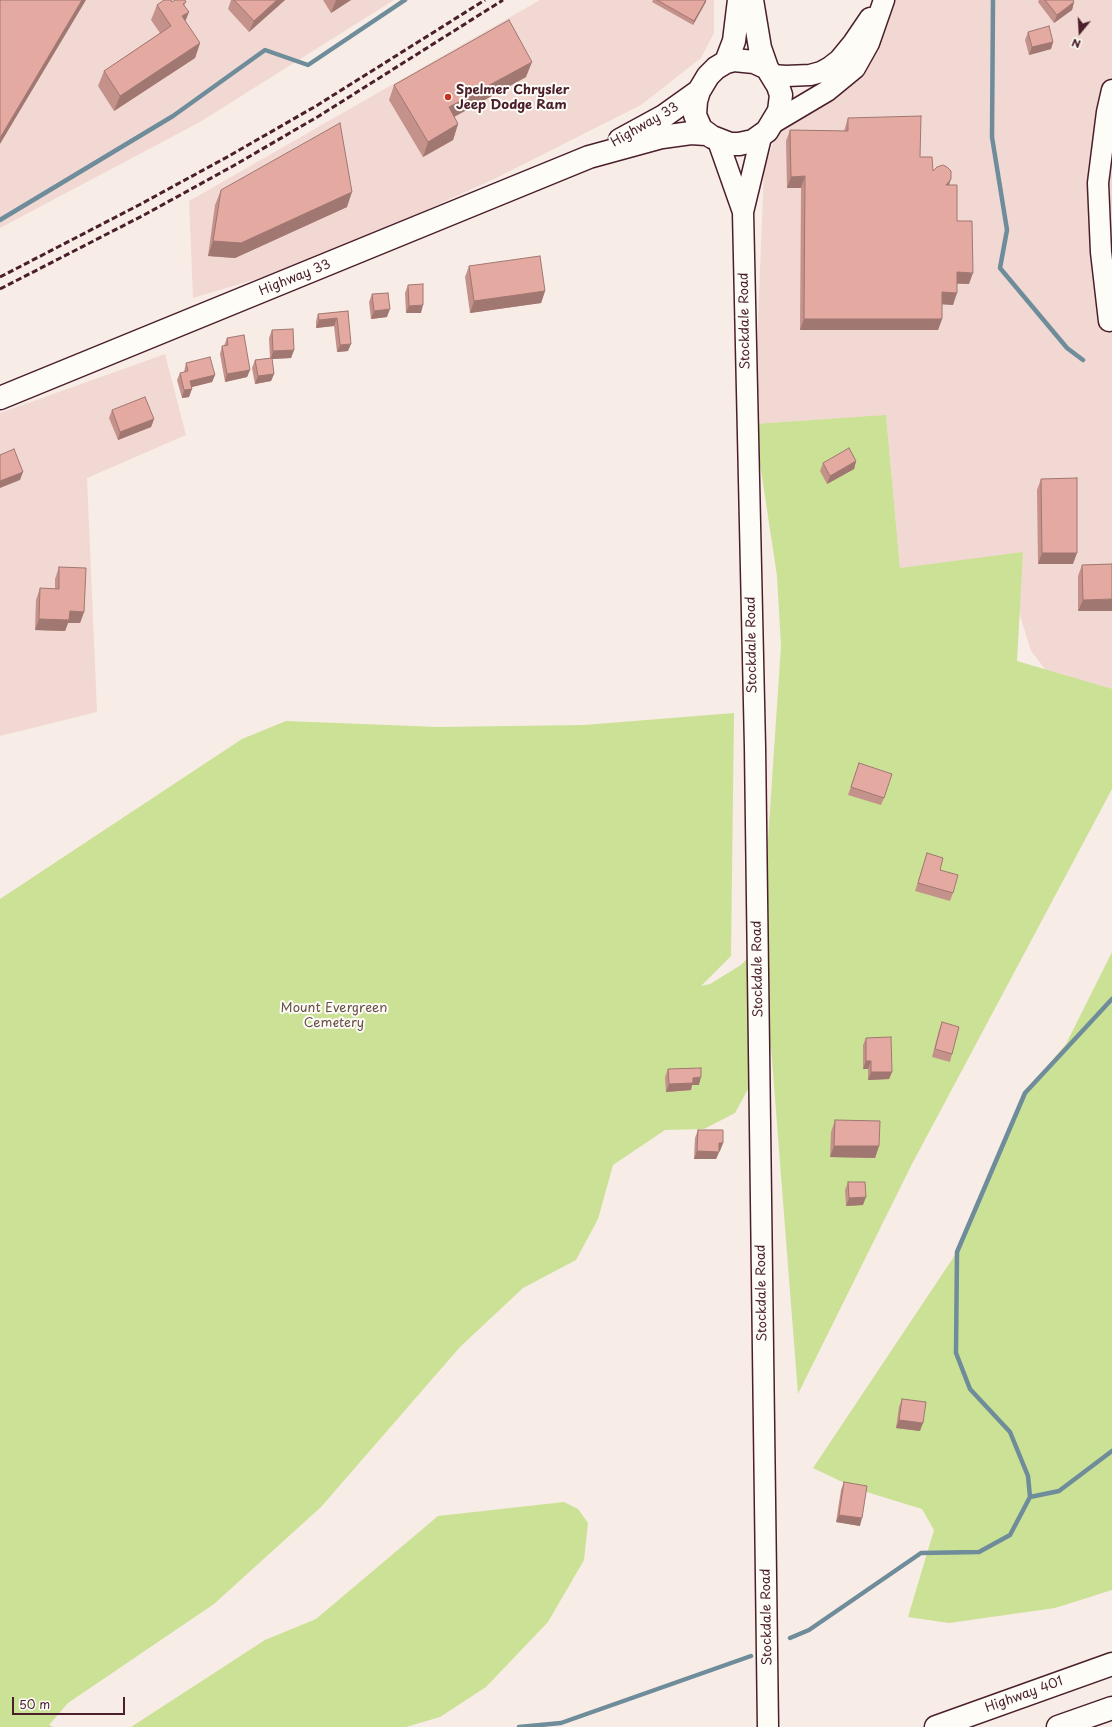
<!DOCTYPE html>
<html>
<head>
<meta charset="utf-8">
<style>
	body { margin:0 }
	#map { position:relative; width:1112px; height:1727px; overflow:hidden; background:#f8ece6; font-family:"Playpen Sans",sans-serif }
	canvas { display:block }
	.north { position:absolute; left:1060px; top:12px; width:40px; height:40px; -webkit-text-stroke:3px #fdfcf7; paint-order:stroke; rotate:198deg; font-size:11px; font-weight:700; line-height:16px; text-align:center; color:#4a1f2b }
	.north::after { content:''; display:block; margin:auto; width:14px; height:18px; background:#4a1f2b; clip-path:polygon(50% 0,100% 100%,50% 72%,0 100%) }
	.scale { position:absolute; left:12px; top:1697px; width:113px; height:18px; box-sizing:border-box; border:2px solid #4a1f2b; border-top:0; padding-left:5px; font-size:12px; line-height:14px; white-space:nowrap; color:#4a1f2b; -webkit-text-stroke:3px #fdfcf7; paint-order:stroke }
</style>
</head>
<body>
<div id="map">
<canvas width="1112" height="1727"></canvas>
<div class="north">N</div>
<div class="scale">50 m</div>
</div>
<script>
const c = document.querySelector('canvas').getContext('2d');
c.lineJoin = 'round';
function fillPath(path, color) { c.fillStyle = color; c.fill(path, 'evenodd'); }
const shape = rows => new Path2D(rows.map(r => 'M' + r).join(''));
function stroke(path, color, width, dash) { c.strokeStyle = color; c.lineWidth = width; c.lineCap = dash ? 'butt' : 'round'; c.setLineDash(dash || []); c.stroke(path); }
function label(font, color, halo, rows, align = 'center') {
  c.font = font + ' "Playpen Sans",sans-serif'; c.lineWidth = 4; c.setLineDash([]); c.textBaseline = 'middle'; c.strokeStyle = halo; c.fillStyle = color; for (const [text, x, y, turn = 0] of rows) {
    c.save(); c.translate(x, y); c.rotate((+turn || 0) * Math.PI / 180); c.textAlign = isNaN(turn) ? turn : align; if (halo) c.strokeText(text, 0, 0); c.fillText(text, 0, 0); c.restore();
  }
}
fillPath(shape([
	[0,0,394,0,200,122,0,228],
	[540,0,714,0,714,33,701,58,641,105,494,179,310,263,193,298,189,201],
	[894,0,1112,0,1112,783,1048,722,1045,669,1031,651,1011,586,900,568,886,416,754,424,764,169,778,129,865,74],
	[165,354,186,435,87,478,97,712,0,736,0,413]
]), '#f2d8d2');
fillPath(shape([
	[886,415,900,568,1023,552,1017,661,1112,689,1112,789,912,1164,798,1394,771,1047,735,1113,704,1129,665,1130,613,1165,598,1219,576,1260,523,1288,460,1347,321,1507,214,1604,68,1703,49,1725,53,1727,0,1727,0,899,242,739,286,721,438,727,584,725,734,713,731,956,701,986,710,984,741,965,761,944,781,646,777,576,754,424],
	[1112,952,1112,1590,1055,1608,949,1623,908,1617,934,1530,922,1509,857,1489,813,1468,957,1252,1025,1093,1066,1044],
	[564,1502,578,1509,588,1523,584,1560,548,1622,486,1687,440,1717,406,1727,131,1727,265,1640,316,1619,438,1516]
]), '#cbe196');
stroke(shape([
	[993,0,992,137,1007,230,1000,268,1067,348,1083,360],
	[0,220,173,116,265,50,308,65,405,0],
	[1030,1497,1059,1491,1112,1451],
	[790,1638,809,1630,921,1553,979,1552,1010,1535,1030,1497,1028,1476,1010,1432,970,1389,956,1353,957,1252,1025,1093,1112,999],
	[519,1727,561,1723,751,1656]
]), '#6f8c9b', 4.5);
const minor = shape([
	[772,75,786,76,810,75,821,72,830,67,839,60,853,43,870,18],
	[773,123,827,91,855,68,869,43,884,0],
	[761,137,743,212,755,747,768,1727],
	[718,141,743,212],
	[1109,321,1101,252,1098,183,1107,112,1112,90]
]);
const major = shape([
	[752,0,760,48,767,68],
	[734,60,754,62,767,68,778,86,781,95,779,111,767,131,753,141,739,144,730,144,712,137,701,129,695,115,696,101,699,91,708,76,716,68,726,62,734,60],
	[726,62,734,41,739,0],
	[620,140,664,116,699,91],
	[0,398,589,157,662,137,691,133,706,134]
]);
const highway = shape([
	[936,1727,1112,1664],
	[1058,1727,1112,1708]
]);
stroke(minor, '#4a1f2b', 23);
stroke(major, '#4a1f2b', 25);
stroke(highway, '#4a1f2b', 25);
stroke(minor, '#fdfcf7', 20);
stroke(major, '#fdfcf7', 22);
stroke(highway, '#fdfcf7', 22);
stroke(shape([
	[0,277,139,205,229,156,316,106,485,0],
	[0,289,144,215,233,166,319,116,503,0]
]), '#4a1f2b', 3, [6, 3]);
fillPath(shape([
	[231,0,285,0,249,32,228,9],
	[323,0,351,0,331,13],
	[653,0,706,0,693,25,652,2],
	[1039,0,1073,0,1074,2,1072,10,1054,23,1038,2],
	[172,2,186,2,184,6,185,21,200,43,195,58,114,111,98,86,104,71,160,33,151,20,157,5],
	[1028,32,1053,42,1051,49,1029,55,1025,40],
	[526,77,454,117,458,124,453,140,423,157,389,100,394,85],
	[848,118,920,157,933,171,949,185,957,221,969,284,957,284,953,305,942,304,942,319,938,330,800,330,801,188,787,188,786,141,790,130,844,131],
	[221,190,347,207,235,258,208,256,215,205],
	[469,266,545,291,541,303,470,313,465,277],
	[408,285,421,313,406,313,405,293],
	[372,294,387,317,371,319,369,302],
	[348,311,348,351,337,352,334,326,316,328,316,321,318,314],
	[272,330,294,350,291,358,272,359,274,374,271,381,255,384,252,368,255,360,270,358,269,338],
	[227,338,250,370,247,377,225,382,220,354,222,346,224,346],
	[186,363,215,375,212,382,192,387,189,397,182,398,177,380,180,373,184,372],
	[112,410,154,419,151,427,118,440,109,418],
	[856,461,854,469,827,484,820,471,823,463],
	[1041,479,1073,564,1038,564,1037,490],
	[1112,564,1078,611,1078,576,1082,565],
	[59,567,84,612,80,623,68,623,65,631,35,630,36,600,40,588,55,589,55,579],
	[856,771,884,798,881,805,848,795],
	[927,853,940,870,953,893,950,901,915,891],
	[942,1022,952,1054,950,1062,932,1057,939,1030],
	[866,1038,892,1072,889,1079,868,1080,868,1069,863,1069,863,1045],
	[668,1069,699,1085,692,1085,691,1090,666,1092,665,1077],
	[835,1120,879,1146,875,1158,830,1157,831,1132],
	[698,1130,723,1143,716,1159,694,1159,695,1138],
	[848,1182,863,1205,846,1206,845,1190],
	[902,1399,920,1431,896,1428,899,1407],
	[844,1482,860,1526,836,1522,841,1490]
]), '#c4928b');
fillPath(shape([
	[82,0,86,0,0,144,0,138],
	[277,0,285,0,249,32,254,21],
	[336,0,351,0,331,13],
	[706,0,706,2,693,25,694,21],
	[1074,2,1072,10,1054,23,1057,15],
	[189,12,183,27,182,16],
	[1053,42,1051,49,1029,55,1032,47],
	[200,43,195,58,114,111,120,96],
	[532,62,526,77,443,123,449,107],
	[458,124,453,140,423,157,428,142],
	[805,176,801,188,787,188,791,177],
	[951,179,947,191,946,185],
	[352,192,347,207,235,258,208,256,213,241],
	[957,272,973,273,969,284,953,283],
	[545,291,541,303,470,313,474,301],
	[942,292,957,293,953,305,938,304],
	[423,305,421,313,406,313,409,306],
	[390,309,387,317,371,319,374,311],
	[337,318,334,326,316,328,319,320],
	[804,319,942,319,938,330,800,330],
	[351,344,348,351,337,352,340,345],
	[294,350,291,358,271,359,273,351],
	[250,370,247,377,225,382,227,374],
	[274,374,271,381,255,384,258,376],
	[215,375,212,382,188,388,190,381],
	[192,389,189,397,182,398,184,390],
	[154,419,151,427,118,440,120,432],
	[856,461,854,469,827,484,830,476],
	[23,472,20,480,0,488,0,481],
	[1042,553,1077,553,1073,564,1038,564],
	[1112,599,1112,611,1078,611,1083,600],
	[70,611,84,612,80,623,68,623,65,631,35,630,39,619],
	[866,1061,871,1061,868,1069,863,1069],
	[871,1072,892,1072,889,1079,868,1080],
	[701,1077,699,1085,692,1085,691,1090,666,1092,669,1084,693,1078],
	[719,1143,723,1143,720,1151,716,1151],
	[834,1146,879,1146,875,1158,830,1157],
	[697,1151,719,1152,716,1159,694,1159],
	[866,1197,863,1205,846,1206,849,1198],
	[899,1420,923,1423,920,1431,896,1428],
	[839,1515,862,1518,860,1526,836,1522]
]), '#a07771');
const building = shape([
	[0,0,82,0,0,138,0,0],
	[164,0,171,0,172,2,175,0,185,0,186,2,183,4,189,12,182,16,200,43,120,96,104,71,171,26,157,5,164,0],
	[234,0,277,0,254,21,234,0],
	[657,0,706,0,694,21,657,0],
	[1045,0,1073,0,1074,2,1057,15,1045,0],
	[509,20,532,62,449,107,458,124,428,142,394,85,509,20],
	[1049,26,1053,42,1032,47,1028,32,1049,26],
	[921,116,920,157,932,157,933,171,937,167,943,165,947,167,951,171,951,179,946,185,957,185,957,221,972,221,973,273,957,272,957,293,942,292,942,319,804,319,805,176,791,177,790,130,848,131,848,118,921,116],
	[340,123,352,192,241,243,213,241,221,190,340,123],
	[540,256,545,291,474,301,469,266,540,256],
	[423,284,423,305,409,306,408,285,423,284],
	[388,293,390,309,374,311,372,294,388,293],
	[348,311,351,344,340,345,337,318,319,320,318,314,348,311],
	[293,329,294,350,273,351,272,330,293,329],
	[244,335,250,370,227,374,222,346,228,345,227,338,244,335],
	[210,357,215,375,190,381,192,389,184,390,180,373,188,371,186,363,210,357],
	[272,358,274,374,258,376,255,360,272,358],
	[145,397,154,419,120,432,112,410,145,397],
	[849,448,856,461,830,476,823,463,849,448],
	[14,449,23,472,0,481,0,455,14,449],
	[1077,478,1077,553,1042,553,1041,479,1077,478],
	[1112,564,1112,599,1083,600,1082,565,1112,564],
	[59,567,86,568,84,612,70,611,69,620,39,619,40,588,59,589,59,567],
	[859,763,892,774,884,798,851,787,859,763],
	[927,853,943,858,940,870,958,875,953,893,918,883,927,853],
	[942,1022,959,1027,952,1054,935,1049,942,1022],
	[891,1037,892,1072,871,1072,871,1061,866,1061,866,1038,891,1037],
	[701,1068,701,1077,693,1078,693,1083,669,1084,668,1069,701,1068],
	[835,1120,880,1121,879,1146,834,1146,835,1120],
	[698,1130,723,1130,723,1143,719,1143,719,1152,697,1151,698,1130],
	[848,1182,865,1182,866,1197,849,1198,848,1182],
	[902,1399,926,1402,923,1423,899,1420,902,1399],
	[844,1482,867,1486,862,1518,839,1515,844,1482]
]);
fillPath(building, '#e4aaa2');
stroke(building, '#a07771', 1);
for (const [x, y, r, color] of [
	[448,97,4,"#c8321e"]
]) { const dot = new Path2D(); dot.arc(x, y, r, 0, 2 * Math.PI); c.fillStyle = color; c.fill(dot); stroke(dot, '#fdfcf7', 1.5); }
label('bold 13px', '#4a1f2b', '#fdfcf7', [
	["Spelmer Chrysler",456,90],
	["Jeep Dodge Ram",456,105]
], 'left');
label('13px', '#4a1f2b', '#fdfcf7', [
	["Highway 33",645,125,-30],
	["Highway 33",295,278,-22],
	["Stockdale Road",745,321,-91],
	["Stockdale Road",752,645,-91],
	["Stockdale Road",758,969,-91],
	["Stockdale Road",762,1293,-91],
	["Stockdale Road",767,1617,-91],
	["Highway 401",1024,1695,-20]
]);
label('13px', '#6a5046', '#fdfcf7', [
	["Mount Evergreen",334,1008],
	["Cemetery",334,1023]
]);
</script>
</body>
</html>
